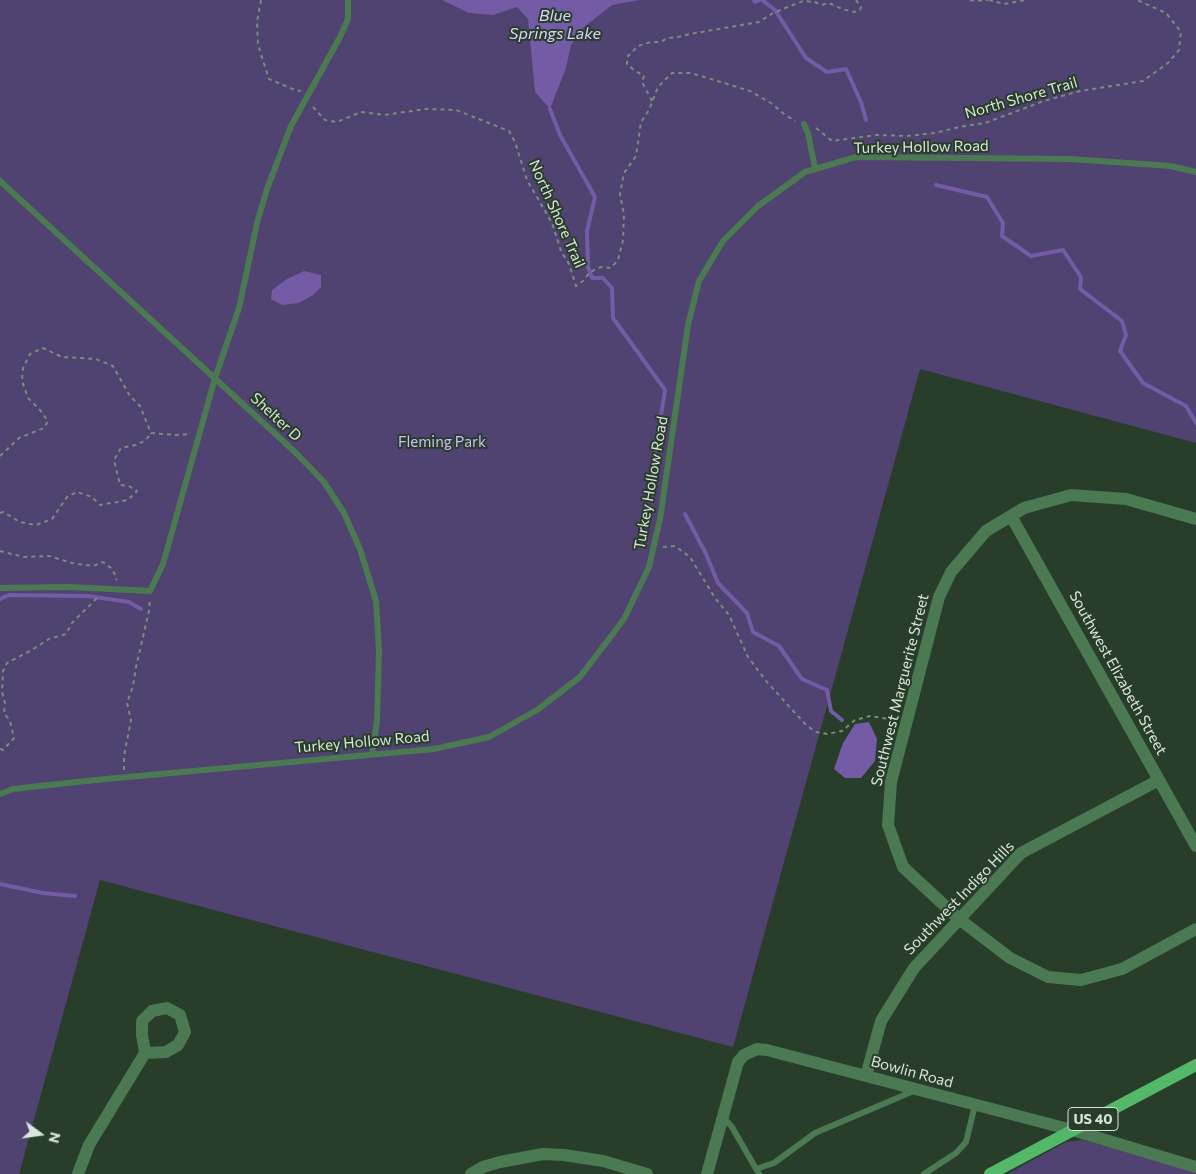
<!DOCTYPE html>
<html>
<head>
<meta charset="utf-8">
<style>
	body { margin:0 }
	#map { position:relative; width:1196px; height:1174px; overflow:hidden; background:#283e2b; font-family:Commissioner,sans-serif }
	canvas { display:block }
	.north { position:absolute; left:15px; top:1109px; width:50px; height:50px; -webkit-text-stroke:4px #283e2b; paint-order:stroke; rotate:104deg; font-size:14px; font-weight:700; line-height:20px; text-align:center; color:#d8e5d9 }
	.north::after { content:''; display:block; margin:auto; width:18px; height:22px; background:#d8e5d9; clip-path:polygon(50% 0,100% 100%,50% 72%,0 100%) }
</style>
</head>
<body>
<div id="map">
<canvas width="1196" height="1174"></canvas>
<div class="north">N</div>
</div>
<script>
const c = document.querySelector('canvas').getContext('2d');
c.lineJoin = 'round';
function fillPath(path, color) { c.fillStyle = color; c.fill(path, 'evenodd'); }
const shape = rows => new Path2D(rows.map(r => 'M' + r).join(''));
function stroke(path, color, width, dash) { c.strokeStyle = color; c.lineWidth = width; c.lineCap = dash ? 'butt' : 'round'; c.setLineDash(dash || []); c.stroke(path); }
function label(font, color, halo, rows, align = 'center') {
  c.font = font + ' Commissioner,sans-serif'; c.lineWidth = 4; c.setLineDash([]); c.textBaseline = 'middle'; c.strokeStyle = halo; c.fillStyle = color; for (const [text, x, y, turn = 0] of rows) {
    c.save(); c.translate(x, y); c.rotate((+turn || 0) * Math.PI / 180); c.textAlign = isNaN(turn) ? turn : align; if (halo) c.strokeText(text, 0, 0); c.fillText(text, 0, 0); c.restore();
  }
}
fillPath(shape([
	[0,0,1196,0,1196,443,920,369,733,1047,100,880,19,1174,0,1174],
	[1083,1140,1196,1172,1196,1174,1007,1174,1066,1142]
]), '#504271');
fillPath(shape([
	[442,0,640,0,612,5,584,27,571,45,566,68,550,109,535,92,528,19,517,7,493,15,469,13],
	[304,271,321,275,321,287,313,295,299,303,282,305,271,299,272,290,287,279],
	[869,722,877,739,875,761,861,778,845,778,834,769,843,743,855,724]
]), '#735ba6');
stroke(shape([
	[754,0,755,2,760,0],
	[762,0,775,10,806,58,827,72,846,69,861,102,866,120],
	[550,109,560,135,595,197,587,231,588,267,592,278,603,278,612,288,613,318,665,390,654,460],
	[936,185,987,197,1003,223,1002,236,1031,256,1063,250,1081,277,1080,289,1122,321,1126,335,1120,351,1143,383,1186,406,1196,423],
	[685,514,706,554,718,583,747,613,753,632,779,646,802,679,827,690,831,711,842,720],
	[0,599,9,595,88,596,129,602,141,609],
	[0,884,43,893,75,896]
]), '#735ba6', 4);
stroke(shape([
	[261,0,257,22,258,45,269,79,295,90,301,91],
	[970,0,975,1,988,0],
	[989,0,1004,4,1025,0],
	[652,101,642,82,644,76,634,70,627,64,627,57,638,46,651,42,660,42,668,38,678,37,690,34,759,22,773,13,803,1,815,2,821,5,829,3,842,9,854,12,860,10,861,7,856,0],
	[313,107,325,120,337,122,361,112,384,115,426,109,456,110,509,131,515,142,527,180,552,223,561,251,569,264,576,286,583,281,590,272,601,267,611,268,618,260,623,240,624,215,620,194,624,173,636,156,641,122,649,110,658,87,672,73,691,73,750,91,771,103,784,114,795,121],
	[816,128,832,141,876,135,907,136,935,133,959,127,985,123,1044,101,1080,91,1143,81,1168,63,1179,50,1181,32,1166,13,1137,0],
	[0,456,19,438,44,428,48,421,40,410,28,398,22,381,23,368,30,354,43,348,62,357,96,359,113,366,130,396,140,406,151,433,176,435,190,434],
	[0,513,3,512,20,522,36,525,52,519,67,497,77,492,92,497,100,505,128,500,137,491,129,486,120,485,114,460,121,448,136,445,146,440,151,433],
	[663,547,675,546,690,557,715,598,729,615,748,657,767,682,806,725,816,732,827,734,842,731,855,720,870,716,896,720],
	[0,551,24,557,49,556,72,563,93,566,103,562,111,568,117,578,116,580],
	[0,749,3,750,14,738,10,721,4,713,5,703,2,692,3,671,7,663,30,651,49,639,66,634,72,623,98,597],
	[124,770,124,756,131,720,127,703,133,686,136,667,149,611,150,599]
]), '#7a8c7c', 2, [4, 4]);
stroke(shape([
	[804,124,808,133,815,168],
	[0,181,295,452,324,482,344,513,360,549,376,601,379,650,377,721,372,754],
	[0,588,70,587,150,591,163,564,215,378,239,308,257,223,267,189,291,126,340,37,348,19,348,0],
	[0,794,13,789,95,780,434,749,489,737,537,710,580,677,624,619,649,567,660,519,688,325,699,281,723,241,758,206,805,172,856,157,1070,159,1171,166,1196,172],
	[723,1117,732,1127,759,1174],
	[756,1169,774,1163,815,1133,916,1090],
	[924,1174,956,1153,966,1142,975,1105]
]), '#4b7952', 6);
stroke(shape([
	[1011,516,1196,846],
	[1196,519,1126,499,1071,495,1024,508,986,531,951,572,939,597,891,782,888,825,903,867,959,919,1010,958,1048,977,1081,980,1122,969,1196,929],
	[866,1076,881,1021,914,968,1021,853,1159,780],
	[78,1174,89,1145,145,1053,142,1035,142,1021,152,1011,167,1008,180,1015,185,1032,178,1045,166,1052,145,1053],
	[471,1174,483,1167,500,1162,543,1154,564,1155,603,1161,647,1174],
	[707,1174,738,1062,744,1055,757,1049,767,1050,1072,1130,1196,1167]
]), '#4b7952', 12);
stroke(shape([
	[990,1174,1196,1065]
]), '#53b867', 12);
for (const [x, y, w] of [
	[1093,1119,50]
]) { const box = new Path2D(); box.roundRect(x - w / 2, y - 11.5, w, 23, 4); c.fillStyle = '#283e2b'; c.fill(box); stroke(box, '#d8e5d9', 1); }
label('bold 14px', '#d8e5d9', null, [
	["US 40",1093,1119]
]);
label('15px', '#d8e5d9', '#283e2b', [
	["North Shore Trail",1021,98,-16],
	["Turkey Hollow Road",921,147,-1],
	["North Shore Trail",557,214,66],
	["Shelter D",276,417,43],
	["Turkey Hollow Road",651,483,-80],
	["Southwest Elizabeth Street",1118,673,61],
	["Southwest Marguerite Street",900,690,-76],
	["Turkey Hollow Road",362,742,-5],
	["Southwest Indigo Hills",959,898,-46],
	["Bowlin Road",912,1072,15]
]);
label('15px', '#cfbdfc', '#283e2b', [
	["Fleming Park",442,442]
]);
label('italic 16px', '#dfd4fe', '#283e2b', [
	["Blue",555,16],
	["Springs Lake",555,34]
]);
</script>
</body>
</html>
